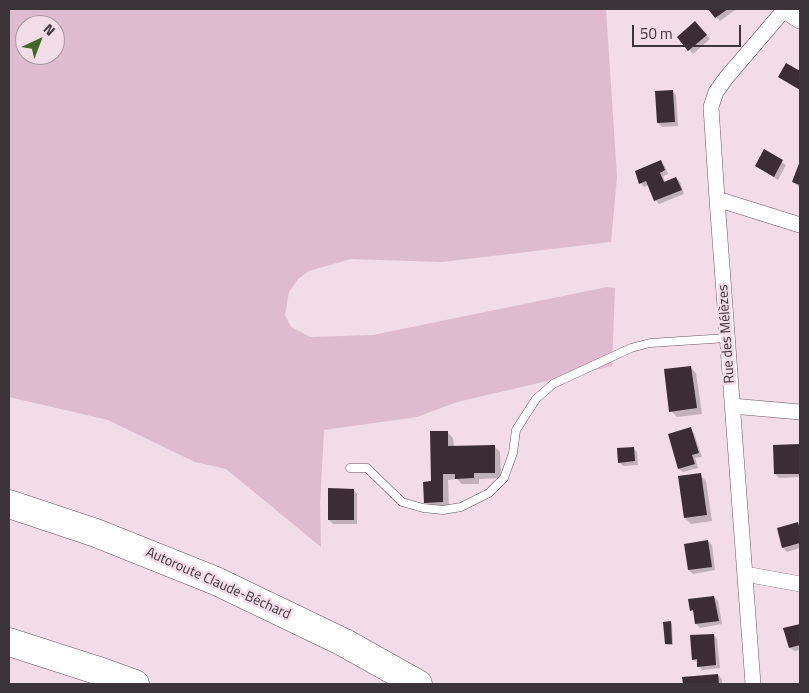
<!DOCTYPE html>
<html>
<head>
<meta charset="utf-8">
<style>
	body { margin:0 }
	#map { position:relative; width:809px; height:693px; overflow:hidden; background:#f1dce7; font-family:"Titillium Web",sans-serif }
	canvas { display:block }
	.frame { position:absolute; inset:0; border:10px solid #3c3438; pointer-events:none }
	.north { position:absolute; left:15px; top:15px; width:50px; height:50px; box-sizing:border-box; background:#f1dce7; border:1px solid #a999a1; border-radius:50%; rotate:43deg; font-size:14px; font-weight:700; line-height:20px; text-align:center; color:#3c3438 }
	.north::after { content:''; display:block; margin:auto; width:18px; height:22px; background:#436924; clip-path:polygon(50% 0,100% 100%,50% 72%,0 100%) }
	.scale { position:absolute; left:632px; top:25px; width:109px; height:22px; box-sizing:border-box; border:2px solid #3c3438; border-top:0; padding-left:6px; font-size:15px; line-height:18px; white-space:nowrap; color:#3c3438; -webkit-text-stroke:4px #f1dce7; paint-order:stroke }
</style>
</head>
<body>
<div id="map">
<canvas width="809" height="693"></canvas>
<div class="frame"></div>
<div class="north">N</div>
<div class="scale">50 m</div>
</div>
<script>
const c = document.querySelector('canvas').getContext('2d');
c.lineJoin = 'round';
function fillPath(path, color) { c.fillStyle = color; c.fill(path, 'evenodd'); }
const shape = rows => new Path2D(rows.map(r => 'M' + r).join(''));
function stroke(path, color, width, dash) { c.strokeStyle = color; c.lineWidth = width; c.lineCap = dash ? 'butt' : 'round'; c.setLineDash(dash || []); c.stroke(path); }
function label(font, color, halo, rows, align = 'center') {
  c.font = font + ' "Titillium Web",sans-serif'; c.lineWidth = 5; c.setLineDash([]); c.textBaseline = 'middle'; c.strokeStyle = halo; c.fillStyle = color; for (const [text, x, y, turn = 0] of rows) {
    c.save(); c.translate(x, y); c.rotate((+turn || 0) * Math.PI / 180); c.textAlign = isNaN(turn) ? turn : align; if (halo) c.strokeText(text, 0, 0); c.fillText(text, 0, 0); c.restore();
  }
}
fillPath(shape([
	[9,9,606,9,617,177,611,242,442,262,351,259,309,271,298,279,289,292,285,315,291,327,310,337,373,335,607,287,615,288,612,366,457,402,417,417,324,430,320,505,321,547,226,469,195,462,108,420,9,397],
	[25,25,55,25,55,55,25,55]
]), '#debbce');
fillPath(shape([
	[709,9,734,9,735,10,720,21],
	[699,26,710,39,693,54,679,37],
	[673,92,676,95,678,126,662,127,658,123],
	[764,151,786,165,778,180,756,166],
	[661,162,665,166,668,174,663,176,665,182,676,178,680,182,684,194,659,204,655,200,649,185,644,187,641,183],
	[800,164,800,188,793,182],
	[690,367,696,373,702,414,677,417,671,411],
	[690,429,694,433,702,457,695,458,698,468,683,472,679,469],
	[447,432,453,438,454,447,494,446,500,452,501,478,479,479,479,484,462,484,457,479,448,480,449,508,431,508,425,502],
	[800,445,800,477,779,478,775,474],
	[633,448,637,452,638,465,623,466,619,462],
	[700,475,706,481,712,521,691,524,685,518],
	[354,490,357,494,357,524,333,524,329,520],
	[798,524,800,526,800,548,787,552,783,548,778,529],
	[708,541,712,545,715,570,693,574,689,570,685,545],
	[714,597,718,601,722,624,700,628,696,624,695,613,691,610],
	[670,622,672,624,673,645,668,645,666,644],
	[800,625,800,650,794,651,790,647,785,629],
	[714,635,717,639,720,668,702,670,699,666,698,663,693,659],
	[718,675,722,679,722,684,684,684,684,678]
]), '#0003');
fillPath(shape([
	[708,9,728,9,715,18],
	[695,21,707,35,688,51,677,37],
	[786,63,800,71,800,90,778,77],
	[673,90,675,122,657,123,655,91],
	[764,149,783,160,774,177,755,166],
	[661,160,665,170,660,173,664,182,676,177,682,190,654,201,646,181,639,184,635,171],
	[800,161,800,185,792,182],
	[691,366,697,408,669,412,664,369],
	[691,427,699,453,692,455,695,464,678,469,668,434],
	[430,431,448,431,448,446,495,445,495,473,474,473,474,478,455,479,455,474,443,474,443,502,424,503,423,482,431,481],
	[800,444,800,474,774,474,773,445],
	[634,447,635,461,618,463,617,448],
	[701,473,707,515,684,518,678,476],
	[328,488,354,489,354,520,328,520],
	[798,522,800,530,800,543,782,548,777,528],
	[708,540,712,567,688,570,684,544],
	[714,596,719,621,695,624,693,610,690,611,688,599],
	[671,621,672,644,665,644,663,622],
	[800,624,800,645,789,648,783,628],
	[714,634,716,665,697,667,697,659,692,660,690,635],
	[718,674,719,684,683,684,682,677]
]), '#3b2c35');
const service = shape([
	[350,468,367,468,402,502,423,508,443,510,461,507,489,493,504,478,513,453,516,430,536,399,553,384,631,348,650,343,727,338]
]);
const minor = shape([
	[717,199,800,225],
	[732,406,800,412],
	[745,574,800,584],
	[753,684,717,199,711,107,716,92,726,78,785,9]
]);
const tertiary = shape([
	[785,9,800,19]
]);
const motorway = shape([
	[9,504,96,533,216,581,343,642,418,684],
	[9,642,96,670,135,684]
]);
stroke(service, '#685660', 9);
stroke(minor, '#685660', 16);
stroke(tertiary, '#685660', 20);
stroke(motorway, '#685660', 29);
stroke(service, '#fff', 8);
stroke(minor, '#fff', 15);
stroke(tertiary, '#fff', 19);
stroke(motorway, '#fff', 28);
label('14px', '#3c3438', '#f1dce7', [
	["Rue des Mélèzes",727,334,-94],
	["Autoroute Claude-Béchard",218,584,24]
]);
</script>
</body>
</html>
